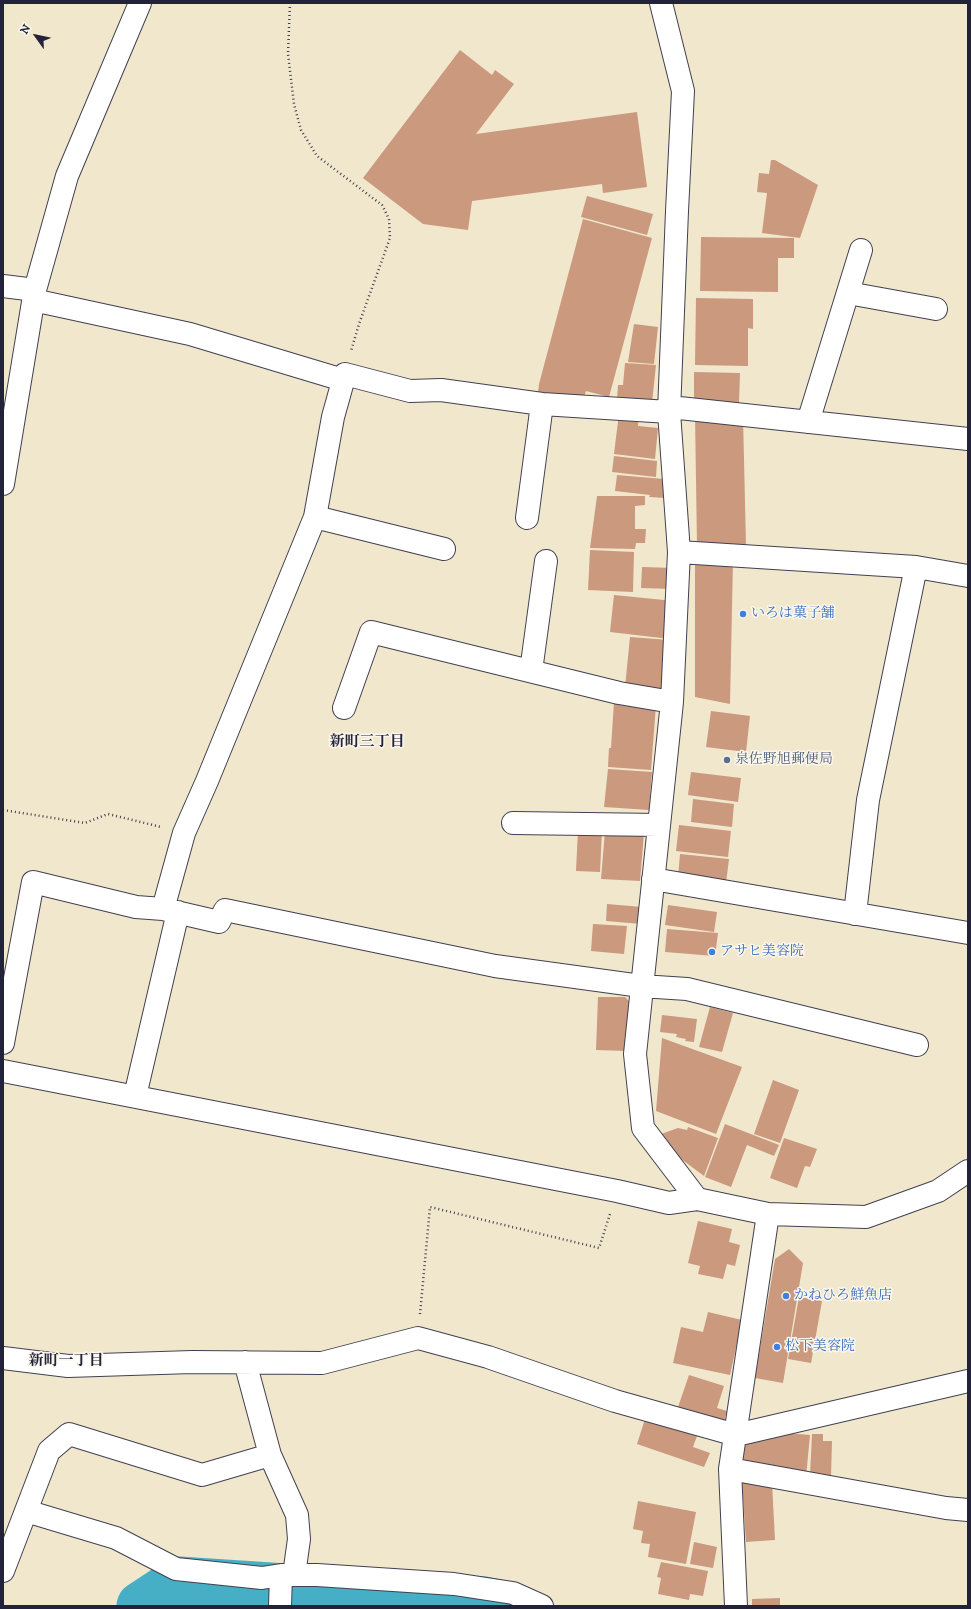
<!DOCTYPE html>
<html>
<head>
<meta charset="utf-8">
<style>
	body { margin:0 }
	#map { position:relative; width:971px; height:1609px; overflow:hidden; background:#f1e7cc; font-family:"IM FELL DW Pica",serif }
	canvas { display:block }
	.frame { position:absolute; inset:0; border:4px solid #22223b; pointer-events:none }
	.north { position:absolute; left:16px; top:16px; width:40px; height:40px; -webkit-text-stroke:3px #fbf7ec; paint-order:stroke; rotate:303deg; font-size:11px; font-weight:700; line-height:16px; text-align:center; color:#22223b }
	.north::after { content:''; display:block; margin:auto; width:14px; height:18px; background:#22223b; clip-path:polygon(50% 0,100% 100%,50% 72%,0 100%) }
</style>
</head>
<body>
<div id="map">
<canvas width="971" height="1609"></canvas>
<div class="frame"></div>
<div class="north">N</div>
</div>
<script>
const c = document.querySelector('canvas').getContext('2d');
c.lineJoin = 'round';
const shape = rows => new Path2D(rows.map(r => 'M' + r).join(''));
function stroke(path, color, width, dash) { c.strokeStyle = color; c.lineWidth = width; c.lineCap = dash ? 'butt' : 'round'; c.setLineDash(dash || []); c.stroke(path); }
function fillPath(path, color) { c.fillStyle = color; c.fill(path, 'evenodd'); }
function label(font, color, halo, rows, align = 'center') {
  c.font = font + ' "IM FELL DW Pica","Noto Serif JP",serif'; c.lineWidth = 3; c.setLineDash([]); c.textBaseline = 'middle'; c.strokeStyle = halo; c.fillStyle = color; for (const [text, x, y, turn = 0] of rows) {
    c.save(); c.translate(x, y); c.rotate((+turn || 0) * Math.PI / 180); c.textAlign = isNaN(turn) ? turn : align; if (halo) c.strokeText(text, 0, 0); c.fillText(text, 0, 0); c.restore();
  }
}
stroke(shape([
	[141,1606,179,1581,484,1601,508,1606]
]), '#46afc5', 49);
fillPath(shape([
	[460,50,492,75,495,70,514,84,476,134,637,112,647,187,603,193,602,184,472,201,468,230,423,224,363,178],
	[771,160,775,160,818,185,800,238,762,233,767,193,757,192,759,173,769,174],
	[587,196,653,214,647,235,581,217],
	[583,219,652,238,609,397,586,391,584,397,538,393,539,384],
	[701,237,794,238,794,258,778,258,778,292,700,291],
	[696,298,753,299,753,329,748,328,748,366,695,365],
	[634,324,658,327,654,364,628,362],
	[625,363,656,365,652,403,617,400,618,385,623,385],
	[694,372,740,373,739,403,694,402],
	[619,413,639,415,638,426,658,428,655,459,614,454],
	[695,414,743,417,746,545,697,546],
	[614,456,657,461,656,477,612,472],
	[617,475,664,479,666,498,649,497,650,495,615,491],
	[597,496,645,496,645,505,635,506,635,529,646,529,645,543,636,543,635,549,590,548],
	[590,550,634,552,633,592,588,590],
	[695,559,733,560,730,704,695,697],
	[642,567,674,568,674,589,641,588],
	[614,595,674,601,670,639,610,632],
	[630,637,669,640,664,690,625,687],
	[614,702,656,705,651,770,608,767,609,748,611,748],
	[711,711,750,716,746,752,706,747],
	[608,769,652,772,649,810,604,807],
	[691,772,741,778,738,802,688,795],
	[693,799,734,804,732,827,691,822],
	[679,825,731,831,728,857,676,851],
	[578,830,602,831,600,872,576,871],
	[605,831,644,833,640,881,601,879],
	[680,854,729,859,726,883,678,877],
	[607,904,642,907,641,924,606,921],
	[668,905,717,912,714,932,665,925],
	[593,924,627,926,624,954,591,951],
	[667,929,718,933,715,956,665,952],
	[598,997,625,997,629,1001,627,1051,596,1050],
	[710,1007,733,1013,722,1052,699,1047],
	[662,1015,697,1019,694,1042,685,1041,686,1039,676,1037,677,1034,660,1032],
	[662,1038,742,1067,716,1134,656,1111],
	[773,1080,799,1090,780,1143,754,1134],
	[725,1124,779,1145,774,1156,747,1145,731,1187,705,1177],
	[688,1127,718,1138,704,1176,673,1153,661,1134,678,1128,687,1130],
	[784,1138,817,1149,810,1167,805,1166,797,1188,770,1178],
	[698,1221,732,1229,729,1242,740,1245,735,1266,727,1264,723,1279,698,1274,700,1266,688,1263],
	[789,1249,803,1263,783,1383,755,1378,775,1259],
	[799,1297,822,1301,811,1363,788,1359],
	[708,1312,742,1320,730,1375,673,1363,681,1327,703,1332],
	[689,1375,724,1386,717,1408,727,1411,723,1425,677,1410],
	[645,1419,697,1436,693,1447,710,1453,704,1467,637,1444],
	[786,1433,810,1435,806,1477,742,1468,746,1440],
	[812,1434,823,1434,823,1441,832,1441,831,1476,810,1475],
	[742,1481,772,1483,775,1540,746,1542],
	[638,1501,696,1512,686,1564,648,1557,650,1544,641,1543,643,1531,633,1529],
	[694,1542,717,1547,713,1568,690,1564],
	[661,1562,708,1571,703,1596,690,1594,689,1600,658,1594,661,1578,657,1577],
	[780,1598,780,1606,752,1606,752,1599]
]), '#ca997e');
const minor = shape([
	[661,3,683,91,677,211,669,412,679,552,672,702,635,1054,643,1128,697,1199,768,1214,866,1217,938,1191,968,1171],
	[3,286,35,290],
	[848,293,936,309],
	[33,300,190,334,343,380],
	[670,407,968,439],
	[808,422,861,250],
	[3,484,35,290,67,176,140,3],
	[315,517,444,549],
	[527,518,542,404],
	[679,552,916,567,968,576],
	[531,671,546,561],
	[344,708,371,632,619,693,672,702],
	[513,823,659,825],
	[653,879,968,933],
	[163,909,184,833,207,781,315,517,333,417,345,374,410,391,441,390,542,404,669,412],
	[855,914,868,800,916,567],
	[3,1043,33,882,136,907,163,909,219,922,225,910,495,966,641,986,687,989,917,1045],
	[3,1071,617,1191,669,1203,697,1199],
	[135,1096,178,912],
	[3,1358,68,1366,192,1362,322,1363,418,1338,488,1357,615,1401,736,1435,968,1381],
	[245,1362,270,1455,297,1515,299,1539,294,1575],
	[730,1469,946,1508,968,1510],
	[26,1511,116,1538,176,1569,262,1578,281,1575,317,1575,454,1584,513,1593,542,1606],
	[3,1571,49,1451,69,1434,202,1475,270,1455],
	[280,1606,281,1575],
	[736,1606,730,1469,768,1214]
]);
stroke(minor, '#414051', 24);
stroke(shape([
	[290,3,288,54,294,104,301,130,317,156,382,205,389,219,390,238,359,324,351,351],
	[3,810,85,823,108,814,161,827],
	[420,1314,430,1207,599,1248,610,1214]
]), '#414051', 2.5, [1, 3]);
stroke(minor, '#fff', 22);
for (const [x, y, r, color] of [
	[743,614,4,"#3f7fe0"],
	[727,760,4,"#5c6f8a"],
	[712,952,4,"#3f7fe0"],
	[786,1296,4,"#3f7fe0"],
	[777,1347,4,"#3f7fe0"]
]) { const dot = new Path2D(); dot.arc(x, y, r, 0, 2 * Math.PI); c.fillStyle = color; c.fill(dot); stroke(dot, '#fbf7ec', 1.5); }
label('14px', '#366cbe', '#fbf7ec', [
	["いろは菓子舗",751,614],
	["アサヒ美容院",720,952],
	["かねひろ鮮魚店",794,1296],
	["松下美容院",785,1347]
], 'left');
label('14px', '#4e5e75', '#fbf7ec', [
	["泉佐野旭郵便局",735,760]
], 'left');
label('bold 15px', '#22223b', '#fbf7ec', [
	["新町三丁目",367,743],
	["新町一丁目",66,1362]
]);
</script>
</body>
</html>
